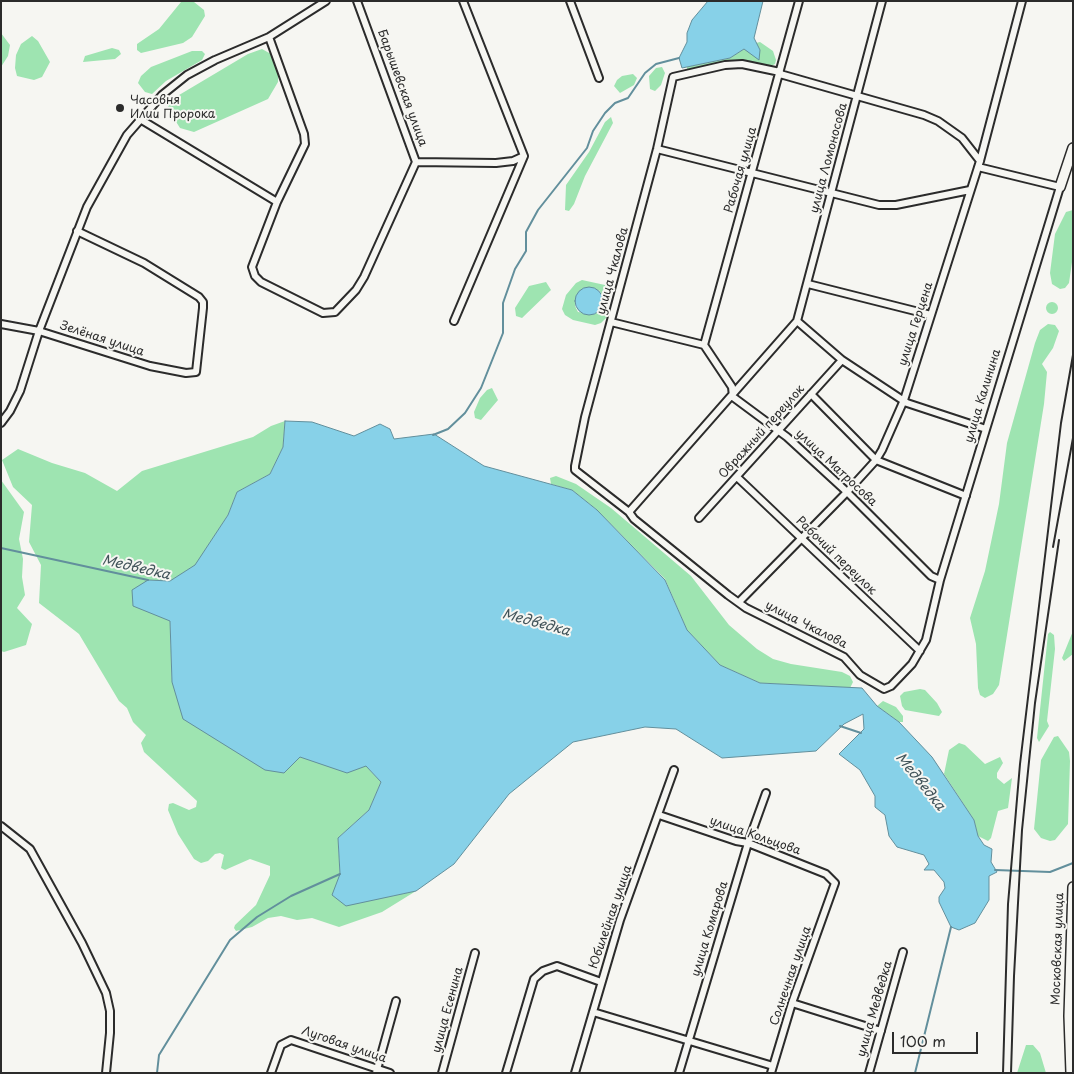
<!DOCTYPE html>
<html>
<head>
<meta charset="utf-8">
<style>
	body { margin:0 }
	#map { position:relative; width:1074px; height:1074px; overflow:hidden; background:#f6f6f2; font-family:"Playpen Sans",sans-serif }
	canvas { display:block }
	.frame { position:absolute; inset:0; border:2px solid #2b2b2b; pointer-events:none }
	.scale { position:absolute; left:892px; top:1032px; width:86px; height:22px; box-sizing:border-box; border:2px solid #2b2b2b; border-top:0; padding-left:6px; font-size:15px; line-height:18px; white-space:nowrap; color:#2b2b2b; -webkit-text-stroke:4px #f6f6f2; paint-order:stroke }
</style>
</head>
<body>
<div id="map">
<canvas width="1074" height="1074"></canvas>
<div class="frame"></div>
<div class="scale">100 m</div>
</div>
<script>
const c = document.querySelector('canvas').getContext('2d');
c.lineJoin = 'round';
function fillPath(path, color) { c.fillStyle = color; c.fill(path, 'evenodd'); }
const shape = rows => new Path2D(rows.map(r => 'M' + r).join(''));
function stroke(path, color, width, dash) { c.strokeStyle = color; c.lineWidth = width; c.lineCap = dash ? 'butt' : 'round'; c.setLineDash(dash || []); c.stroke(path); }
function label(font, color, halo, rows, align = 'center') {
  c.font = font + ' "Playpen Sans",sans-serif'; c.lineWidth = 4; c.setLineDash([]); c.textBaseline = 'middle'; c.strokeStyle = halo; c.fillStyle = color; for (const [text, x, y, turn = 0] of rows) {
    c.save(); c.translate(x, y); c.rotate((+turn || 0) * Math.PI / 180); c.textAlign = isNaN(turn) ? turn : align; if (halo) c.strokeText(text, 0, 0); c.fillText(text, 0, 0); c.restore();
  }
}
fillPath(shape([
	[181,2,194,2,204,10,205,16,192,37,183,43,141,53,137,50,137,44,159,29],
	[1,33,10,45,8,56,1,67],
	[32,36,38,41,50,62,42,77,34,80,17,76,15,68,16,55,21,44],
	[760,42,773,51,776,60,775,64,771,66,734,62,689,72,687,69,687,67,730,58,744,49,752,53,760,50,756,43],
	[112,48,119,50,121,54,115,59,83,62,85,56],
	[262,49,271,54,278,71,278,82,268,99,194,132,180,128,168,109,169,101,248,54],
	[192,51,202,51,205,54,202,60,166,81,152,94,145,92,138,83,141,76,151,67],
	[662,67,665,73,661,85,655,91,650,89,649,76,656,68],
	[633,74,637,78,634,85,620,93,614,86,617,80,622,76],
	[611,117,613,123,585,176,574,204,569,211,565,210,566,185,589,152,605,122],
	[1073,210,1073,255,1069,283,1065,288,1060,289,1052,284,1050,273,1055,234,1066,212],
	[582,280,605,285,611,292,607,298,603,297,599,290,575,300,575,306,578,312,595,314,604,307,607,309,609,315,601,323,595,325,573,320,565,315,562,309,566,295,576,283],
	[546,282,551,290,522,318,516,316,515,308,529,286],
	'1046 308a6 6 0 1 1 12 0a6 6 0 1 1-12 0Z',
	[1048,324,1055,325,1059,331,1053,348,1042,364,1047,372,1044,404,999,685,993,694,985,698,980,695,978,688,976,644,970,618,985,571,999,504,1007,443,1035,343,1040,330],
	[492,388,498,400,481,420,475,418,474,412,480,398,487,390],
	[285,421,283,447,270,474,237,492,228,515,195,566,170,581,148,580,170,621,172,682,284,773,300,757,366,766,381,782,369,810,338,838,340,874,386,897,416,891,382,912,339,927,312,918,297,920,281,916,268,918,252,927,236,931,234,928,235,925,256,905,270,875,270,866,250,859,225,870,221,868,224,855,220,853,215,854,208,861,201,863,194,859,178,834,168,810,169,804,173,803,189,810,196,807,197,801,144,752,141,743,146,735,133,722,127,708,119,701,79,634,39,603,41,565,29,542,32,505,13,487,2,460,18,449,52,463,85,473,117,491,142,471,253,437,271,426],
	[556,476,576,484,611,508,691,576,729,625,757,649,773,659,791,664,842,672,850,676,853,682,850,688,760,683,720,665,687,630,665,579,597,510,572,490,551,484,550,478],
	[1,480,24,512,19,539,23,559,22,577,25,595,17,608,32,624,26,645,4,652,1,651],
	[1073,631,1073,654,1064,661,1062,658],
	[1050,632,1054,635,1055,649,1047,721,1049,726,1039,742,1037,738,1048,634],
	[920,689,925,690,937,703,942,712,939,716,905,710,902,706,900,696,904,692],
	[883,701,896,707,903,716,903,722,899,722,877,706],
	[1058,736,1069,752,1070,761,1068,824,1055,840,1050,841,1041,838,1034,829,1041,760,1054,737],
	[959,743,965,745,985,764,1000,757,1003,763,997,773,997,778,1004,784,1012,778,1008,808,998,811,991,838,988,841,978,836,974,820,944,774,949,750],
	[1026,1045,1033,1045,1040,1053,1046,1073,1017,1073]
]), '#9ee4b1');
const water = shape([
	[708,1,763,1,754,38,760,50,759,60,744,49,730,58,682,68,679,58,687,42,687,33,692,20,708,1],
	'575 301a14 14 0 1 1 28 0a14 14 0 1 1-28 0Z',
	[285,421,312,422,354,436,380,424,390,429,394,439,434,434,484,466,572,490,597,510,665,580,687,630,720,665,760,683,862,688,877,706,899,722,932,757,974,820,978,836,984,845,992,849,991,862,997,872,989,876,989,900,975,923,959,930,951,927,939,902,939,897,945,888,944,882,934,870,924,870,929,864,924,855,897,847,889,836,885,815,875,807,875,796,860,770,839,754,864,729,863,714,844,724,816,751,722,758,676,729,645,727,573,742,509,794,454,864,416,891,346,906,332,895,340,874,338,838,369,810,381,782,366,766,347,773,300,757,284,773,265,770,183,719,172,682,170,621,133,606,132,590,148,580,170,581,195,565,228,515,237,492,270,474,283,447,285,421]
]);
fillPath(water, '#87d1e8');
stroke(water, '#628f9c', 1);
stroke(shape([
	[433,435,448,429,465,413,481,388,503,333,503,303,515,269,526,251,526,232,538,210,587,148,593,131,605,113,615,103,628,98,645,73,656,64,679,58],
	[1,548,148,580],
	[840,726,861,733],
	[995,870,1050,872,1073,863],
	[157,1073,159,1055,230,940,257,917,291,896,340,874],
	[915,1073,951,927]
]), '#628f9c', 2);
const street = shape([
	[570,1,599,78],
	[269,37,304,134,305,144,277,202,252,267,255,276,261,282,323,313,335,312,356,290,364,277,416,162,357,1],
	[780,72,742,64,725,65,673,77,657,149,585,417,575,466,575,470,629,512,634,519,728,595,746,608,844,657,860,675,884,689,891,686,912,664,926,640,940,580,1060,187,978,167],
	[780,74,924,115,938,121,962,138,980,161],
	[140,119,277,202],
	[657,149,879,205,896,205,970,190],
	[416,162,496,163,513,161,524,156],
	[808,284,931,315],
	[454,321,524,156,463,1],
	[797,321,842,360,907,403,986,429],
	[611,322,704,345],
	[1,324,39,331,150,366,186,373,196,372,203,308,203,302,199,297,144,263,77,231],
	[704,345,799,1],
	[704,345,732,387,733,397,787,437,847,492,931,576,940,580],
	[811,394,876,460,966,496],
	[1,423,10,411,20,391,39,331,87,207,127,135,162,95,187,75,215,60,269,37,326,1],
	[737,477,920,651],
	[629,512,797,321,882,1],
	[699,518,842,360],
	[739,602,847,492,876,460,882,450,904,400,980,161,1022,1],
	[659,815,736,841,748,843,826,874,835,883,792,1003,771,1073],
	[1,826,30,849,82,943,106,993,110,1011,110,1033,106,1073],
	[792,1003,881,1031],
	[593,1012,773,1066],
	[271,1073,281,1045,291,1040,390,1073],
	[376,1073,396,1001],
	[442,1073,475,953],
	[506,1073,534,979,543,971,557,966,601,982],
	[575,1073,620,920,674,770],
	[679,1073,748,843,766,793],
	[869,1073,903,952]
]);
const secondary = shape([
	[1060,187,1073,148],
	[1071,1073,1069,1016,1073,887]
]);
stroke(street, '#2b2b2b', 10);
stroke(secondary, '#2b2b2b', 12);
stroke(street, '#f6f6f2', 6);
stroke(secondary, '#f6f6f2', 9);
stroke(shape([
	[1053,547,1073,438],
	[1003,1073,1008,904,1020,764,1061,423,1073,355],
	[1011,1073,1014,976,1022,830,1035,703,1059,540]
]), '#2b2b2b', 2);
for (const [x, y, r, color] of [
	[120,108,5,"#2b2b2b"]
]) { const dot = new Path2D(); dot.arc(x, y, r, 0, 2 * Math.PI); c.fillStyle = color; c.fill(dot); stroke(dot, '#f6f6f2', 2); }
label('12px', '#2b2b2b', '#f6f6f2', [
	["Барышевская улица",402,88,70],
	["улица Ломоносова",829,158,-75],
	["Рабочая улица",741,170,-74],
	["улица Чкалова",613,271,-75],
	["улица Герцена",916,324,-72],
	["Зелёная улица",102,339,18],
	["улица Калинина",983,396,-73],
	["Овражный переулок",762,432,-48],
	["улица Матросова",836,468,43],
	["Рабочий переулок",836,556,44],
	["улица Чкалова",806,625,27],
	["улица Кольцова",755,836,19],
	["Юбилейная улица",611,917,-71],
	["улица Комарова",710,929,-73],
	["Московская улица",1058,949,-88],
	["Солнечная улица",791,976,-71],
	["улица Медведка",875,1009,-74],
	["улица Есенина",448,1010,-75],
	["Луговая улица",344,1045,19]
]);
label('12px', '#2b2b2b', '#f6f6f2', [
	["Часовня",130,101],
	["Илии Пророка",130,115]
], 'left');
label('italic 14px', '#42545a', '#f6f6f2', [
	["Медведка",136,568,13],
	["Медведка",536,623,15],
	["Медведка",920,782,51]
]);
</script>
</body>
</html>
